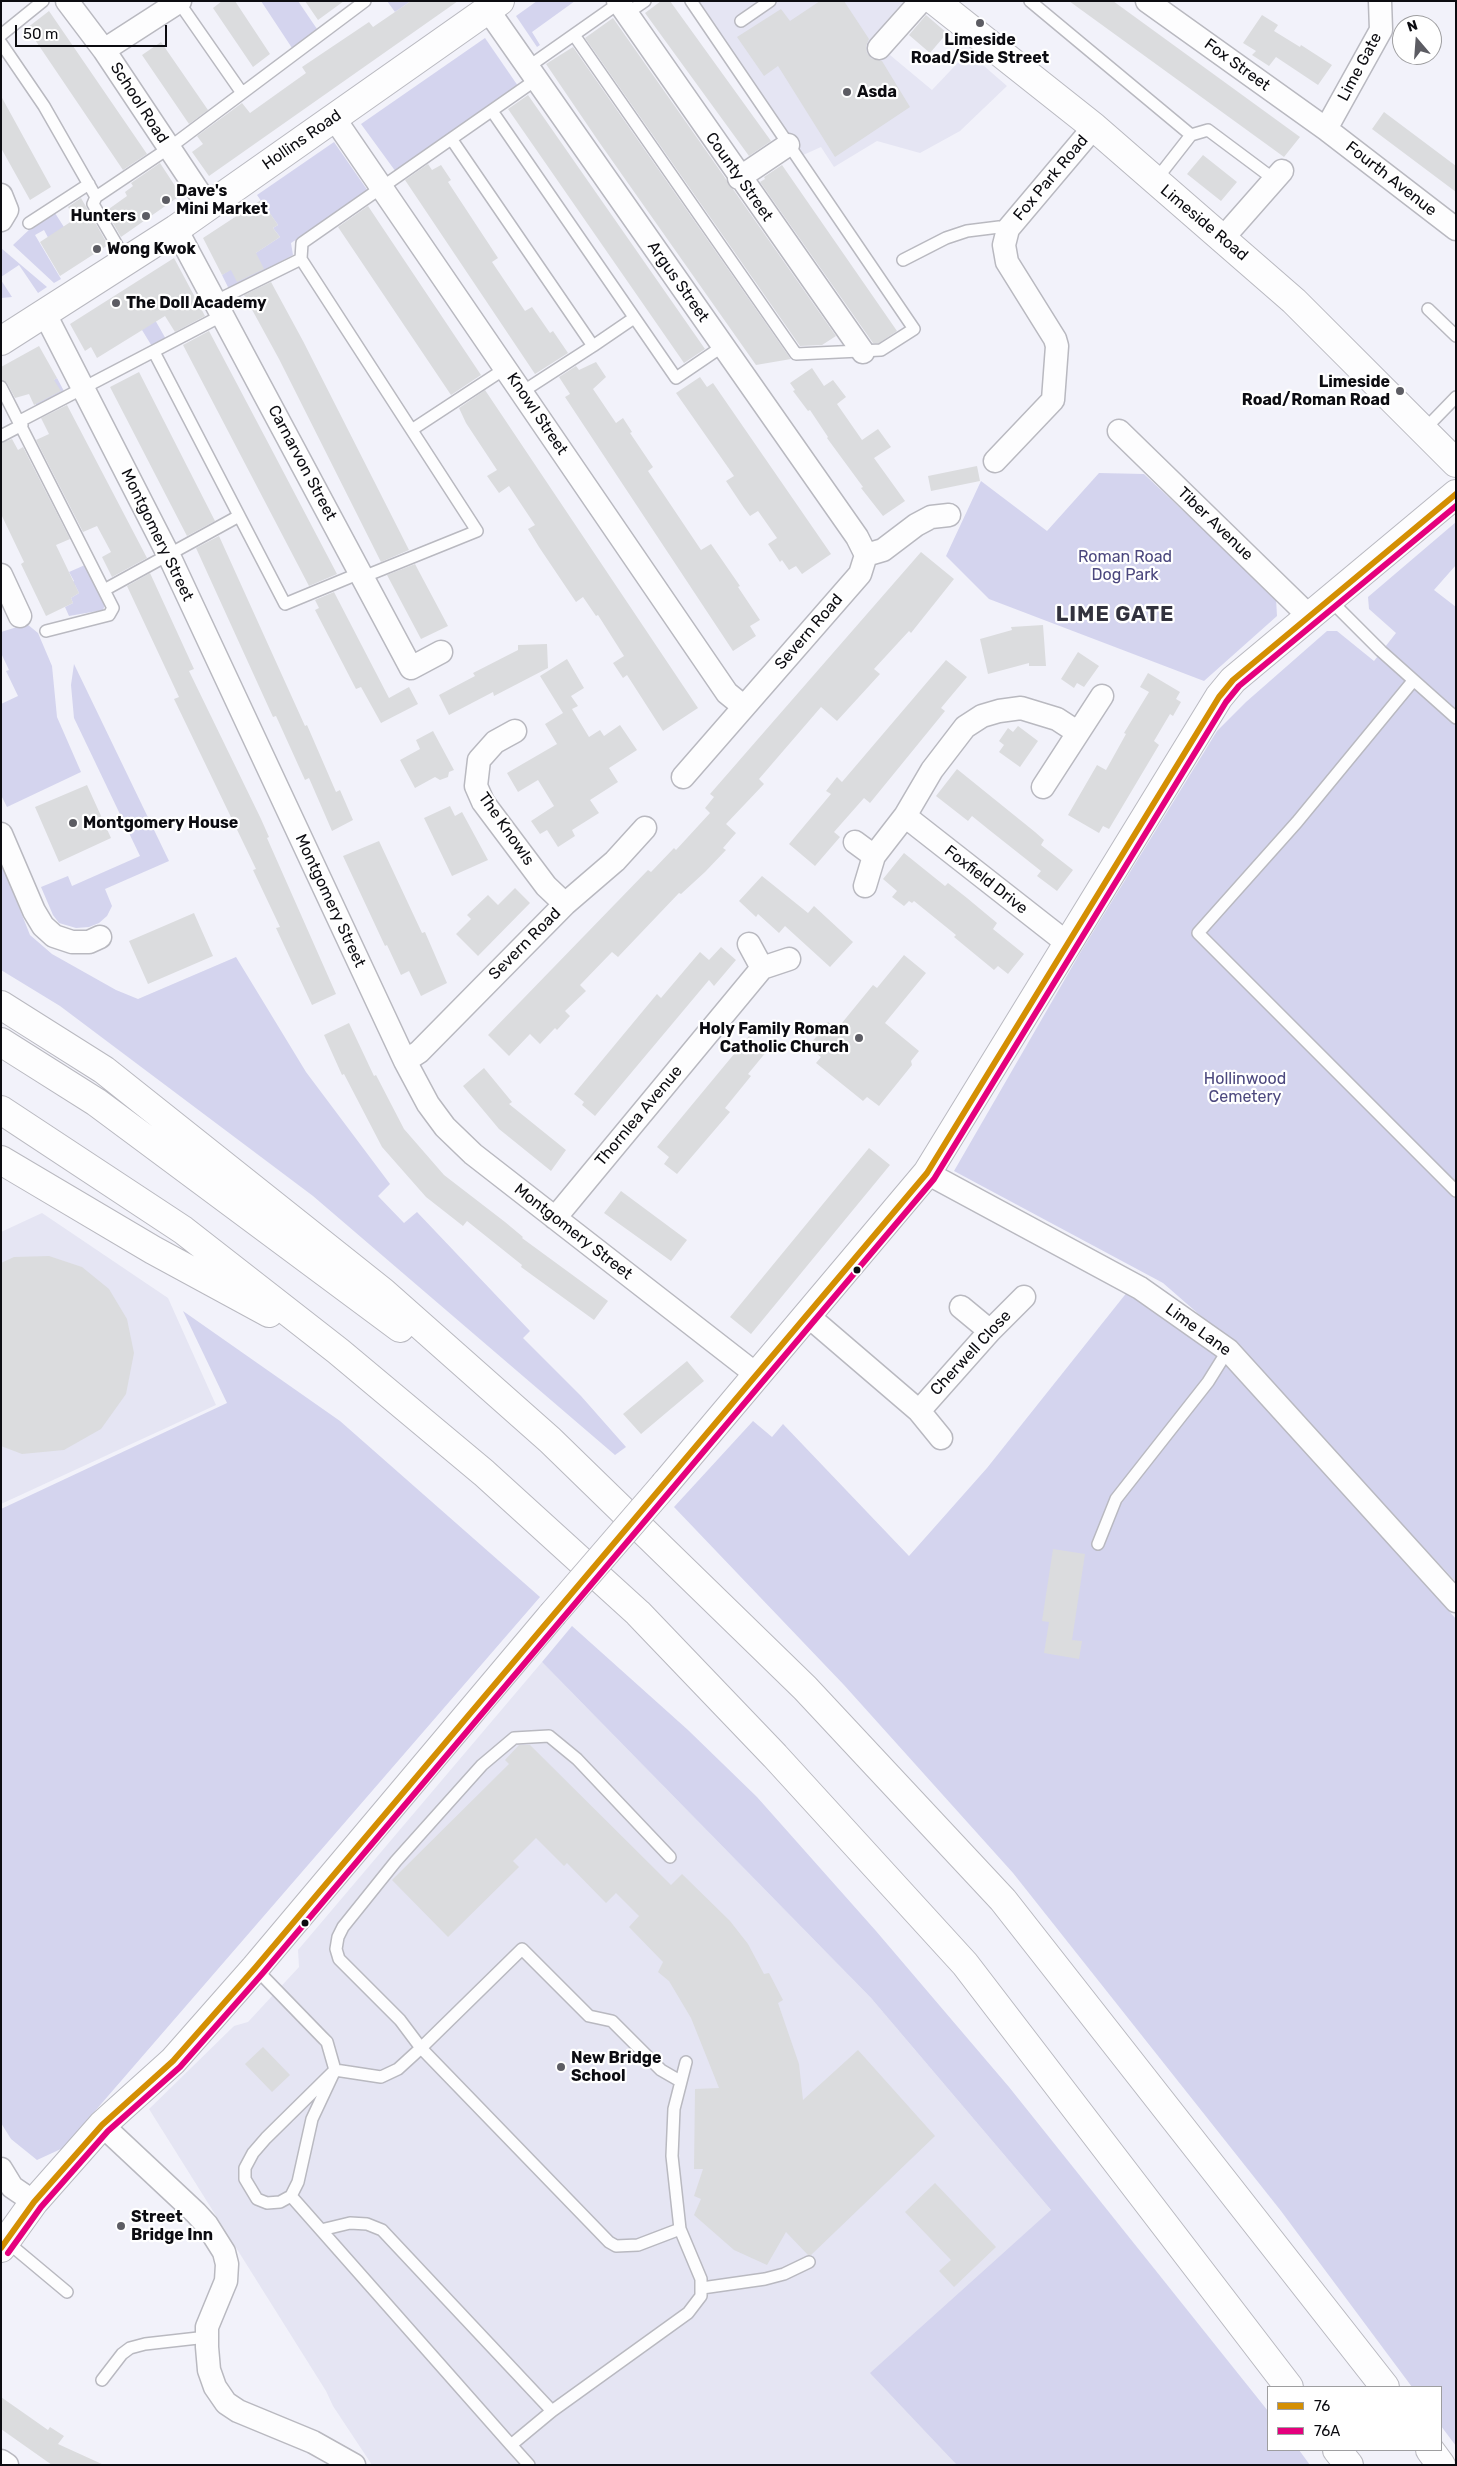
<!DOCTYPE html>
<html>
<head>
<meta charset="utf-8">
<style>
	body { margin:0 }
	#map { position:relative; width:1457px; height:2466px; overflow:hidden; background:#f2f2fa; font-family:Rubik,sans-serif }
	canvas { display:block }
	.frame { position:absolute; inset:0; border:2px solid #0c0c11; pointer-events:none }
	.legend { position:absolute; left:1267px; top:2386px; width:175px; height:65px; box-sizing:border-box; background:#fff; border:1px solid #9e9ea0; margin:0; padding:6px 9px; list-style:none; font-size:15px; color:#0c0c11 }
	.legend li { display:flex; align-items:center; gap:10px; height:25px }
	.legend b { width:25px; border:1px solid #9e9ea0 }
	.north { position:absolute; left:1392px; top:15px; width:50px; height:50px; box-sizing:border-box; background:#fff; border:1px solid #9e9ea0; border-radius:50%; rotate:342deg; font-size:14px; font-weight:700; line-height:20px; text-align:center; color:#0c0c11 }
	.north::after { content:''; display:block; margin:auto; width:18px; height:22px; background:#5c5c63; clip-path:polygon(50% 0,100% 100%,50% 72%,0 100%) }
	.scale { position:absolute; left:15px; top:25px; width:152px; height:22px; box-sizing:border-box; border:2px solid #0c0c11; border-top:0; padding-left:6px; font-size:15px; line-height:18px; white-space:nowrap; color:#0c0c11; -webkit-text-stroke:4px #fff; paint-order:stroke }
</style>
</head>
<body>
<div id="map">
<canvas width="1457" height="2466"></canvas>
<div class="frame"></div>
<ul class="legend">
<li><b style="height:6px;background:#d48f03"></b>76</li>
<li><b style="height:6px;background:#e5007d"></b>76A</li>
</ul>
<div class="north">N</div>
<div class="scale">50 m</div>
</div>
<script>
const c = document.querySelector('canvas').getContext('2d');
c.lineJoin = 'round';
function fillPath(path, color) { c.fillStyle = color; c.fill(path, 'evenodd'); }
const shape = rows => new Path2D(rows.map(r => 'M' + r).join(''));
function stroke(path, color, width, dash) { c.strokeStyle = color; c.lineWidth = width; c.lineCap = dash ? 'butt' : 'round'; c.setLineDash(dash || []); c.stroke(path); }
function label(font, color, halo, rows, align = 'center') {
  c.font = font + ' Rubik,sans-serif'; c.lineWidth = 4.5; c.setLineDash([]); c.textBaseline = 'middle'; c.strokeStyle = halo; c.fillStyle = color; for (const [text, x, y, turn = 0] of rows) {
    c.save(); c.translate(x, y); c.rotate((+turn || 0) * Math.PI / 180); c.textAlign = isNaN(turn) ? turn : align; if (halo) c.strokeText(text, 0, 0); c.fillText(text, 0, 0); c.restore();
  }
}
fillPath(shape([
	[696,1,912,1,925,11,890,55,932,90,968,52,1007,86,960,131,920,153,877,141,834,167,821,147,801,156],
	[42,1213,168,1298,216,1405,1,1504,1,1232],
	[542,1662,871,1998,1051,2210,1255,2465,372,2465,333,2406,326,2391,149,2109,234,2026,248,2022,299,1967,298,1950]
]), '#e5e5f3');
fillPath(shape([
	[261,1,298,1,317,29,292,48],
	[387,1,411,1,395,12],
	[537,1,575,1,532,32,540,45,537,47,516,16],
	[485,38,518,86,396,172,361,124],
	[334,142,368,191,291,243,293,255,229,289,222,275,280,237,273,228,278,225,257,195],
	[55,213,69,235,52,245,44,230,35,235,61,279,54,283,13,245,31,228],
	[1,248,47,287,38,293,19,265,1,277],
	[1,280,12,297,1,298],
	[150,311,167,341,153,348,142,330],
	[57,378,65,393,37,407,30,393],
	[1099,473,1144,474,1276,598,1277,616,1204,681,989,599,946,556,981,481,1047,531],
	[1456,522,1456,565,1434,590,1456,607,1456,1582,1233,1344,1163,1283,954,1171,1080,953,1217,731,1246,702,1327,631,1337,631,1374,661,1396,633,1369,609,1368,597],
	[85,565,105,605,103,610,69,616,65,607,73,603,71,598,79,593,75,585,67,589,65,585,74,581,69,572],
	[27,624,38,633,52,666,57,717,81,772,7,807,1,795,1,704,18,696,6,671,9,670,1,653,1,632],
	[74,664,169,861,105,889,112,906,107,916,99,923,89,927,76,928,59,923,53,915,41,887,68,876,72,886,140,856,74,718,71,685],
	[1,862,30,935,52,954,116,990,138,999,236,957,306,1072,390,1184,378,1196,404,1223,417,1212,530,1331,523,1338,581,1396,626,1447,615,1455,313,1196,60,1006,1,970],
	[1128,1291,1215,1348,1456,1619,1456,2446,1441,2426,1441,2387,1412,2387,1281,2211,1013,1873,844,1685,674,1507,753,1421,772,1437,783,1424,909,1556,987,1468],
	[183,1311,340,1421,540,1597,63,2148,37,2160,11,2139,1,2123,1,1509,227,1403],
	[572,1626,688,1730,757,1797,876,1931,1009,2087,1268,2411,1268,2450,1299,2450,1310,2465,957,2465,870,2373,1051,2210,871,1998,542,1662]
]), '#d4d4ee');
fillPath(shape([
	[222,1,235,1,270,54,253,67,213,8],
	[305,1,344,1,318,20],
	[411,1,458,1,209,176,192,152,203,144,197,136,242,103,250,113,306,73,302,67,369,22,373,27],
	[661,1,670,1,771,141,749,156,645,13],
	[820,1,844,1,869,39,866,46,867,53,871,58,882,61,910,107,835,157,778,66,764,76,737,37,781,9,790,21],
	[1069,1,1113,1,1300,137,1284,157],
	[49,11,147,154,123,170,27,28],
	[926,15,947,33,930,53,909,35],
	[1262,15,1278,25,1274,31,1300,47,1301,45,1332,65,1318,85,1276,57,1269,66,1252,55,1256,51,1243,43],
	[613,18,836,336,822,345,800,346,585,38],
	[161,42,208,110,189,124,142,55],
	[573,47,790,358,791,359,756,365,599,142,546,64],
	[528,95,705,349,684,363,508,109],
	[1,96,51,187,30,200,1,148],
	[1384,112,1456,166,1456,192,1372,129],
	[1203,155,1237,182,1221,201,1187,174],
	[160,163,181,195,121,237,106,211,127,196,125,192,133,186,131,183],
	[428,164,432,170,441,165,451,180,448,182,498,258,492,262,525,311,532,307,550,333,553,331,568,353,535,374,405,180],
	[782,165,897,331,879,343,873,343,760,182,765,179,764,177],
	[81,198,108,245,60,276,40,242,75,219,68,207],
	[261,200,278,225,273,228,280,237,256,253,264,269,237,282,231,270,222,275,203,238],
	[368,206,481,375,451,395,338,227],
	[174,258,205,316,175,332,165,316,97,358,91,347,85,351,70,324],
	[271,282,303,341,409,550,381,562,279,359,244,295],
	[209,331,274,454,337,574,309,586,183,345],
	[39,346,57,378,54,380,61,391,34,405,29,394,15,398,7,383,1,380,1,367],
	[596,362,606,377,593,389,616,423,623,418,632,432,630,433,653,467,648,471,701,550,711,544,740,586,738,587,760,620,750,626,756,636,733,651,565,397,570,394,559,377,576,366,579,370],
	[812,368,824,386,833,380,846,397,837,404,862,440,878,429,891,447,874,458,905,501,883,516,861,488,863,487,827,438,828,437,810,410,808,411,793,391,795,390,790,383],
	[139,372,215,521,187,536,110,387],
	[700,377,707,387,713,383,831,554,802,574,796,566,789,570,782,560,780,562,768,544,777,538,758,511,750,516,744,508,726,481,734,476,676,393],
	[485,390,698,708,663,731,627,675,623,678,613,663,624,656,598,615,596,616,583,597,576,602,539,547,528,529,535,525,509,486,499,493,487,476,497,470,466,423,459,408],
	[67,405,147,558,112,577,102,557,111,552,97,526,83,532,36,440,49,434,41,418],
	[12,439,18,450,23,447,70,539,56,545,79,593,71,598,73,603,46,616,21,564,24,562,1,514,1,443],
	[977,466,980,481,931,491,928,476],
	[219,536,305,726,307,725,336,792,340,790,353,820,332,831,309,778,305,780,276,716,273,717,196,548],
	[921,552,954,579,911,633,909,631,874,669,880,674,837,721,821,707,759,779,764,784,726,824,736,833,723,848,726,850,705,872,681,894,679,893,618,957,612,952,580,985,586,991,565,1011,570,1016,557,1030,555,1028,540,1044,530,1034,509,1056,488,1035,648,870,651,872,674,848,676,850,710,813,705,808,714,797,710,794],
	[415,564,448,626,421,639,387,575],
	[150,573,194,669,189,671,261,819,269,837,267,838,336,994,312,1005,276,928,280,927,253,870,256,869,174,699,179,697,127,586],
	[334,592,389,698,409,687,418,704,381,723,361,687,356,689,315,610,319,608,315,600],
	[1043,625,1046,666,1029,666,1029,663,988,674,980,639,1012,630,1011,627],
	[547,644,548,668,494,696,493,692,449,715,439,695,475,676,473,673,518,650,518,645],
	[1078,652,1099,666,1084,687,1077,683,1074,688,1061,679],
	[567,659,584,688,571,696,578,706,572,709,589,737,600,730,604,736,620,725,637,750,609,768,618,782,590,800,599,813,572,830,575,836,558,847,547,830,540,834,531,821,554,806,538,780,518,792,507,773,557,744,545,724,563,713,540,676],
	[946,660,967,677,941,708,945,711,870,803,864,798,834,832,840,837,815,866,789,844,831,794,826,791,837,777,842,782],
	[1148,673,1180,692,1176,699,1181,702,1173,716,1170,714,1154,741,1159,745,1109,829,1103,826,1099,833,1068,815,1097,765,1106,770,1126,734,1124,733,1149,692,1140,687],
	[1018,726,1038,741,1020,767,999,752,1004,745,999,741,1008,728,1013,732],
	[433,731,454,770,449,772,448,777,440,780,435,777,415,788,400,760,420,749,416,740],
	[957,769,1035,832,1044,840,1041,845,1073,870,1057,891,1037,876,1041,871,988,829,972,816,968,821,936,796],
	[87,785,111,838,59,862,35,807],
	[450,806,455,816,462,812,488,860,452,876,424,818],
	[379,841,422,933,425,932,447,983,421,996,409,971,401,975,387,945,385,946,343,856],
	[904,853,945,886,948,883,967,898,997,923,993,929,1024,954,1008,974,998,966,994,970,954,937,956,935,914,901,912,903,909,901,904,906,892,897,897,891,883,879],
	[762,876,808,913,814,906,853,942,830,967,785,926,779,933,758,914,756,917,739,901],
	[515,888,530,903,478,956,456,934,471,919,467,915,488,895,498,905],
	[194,913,213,956,148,984,129,941],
	[721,947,736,960,714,986,709,980,595,1116,582,1105,584,1102,574,1094,657,994,661,998,700,952,709,960],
	[904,955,926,973,885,1023,919,1051,911,1061,912,1065,879,1106,867,1097,863,1101,816,1063,821,1057,808,1047,828,1022,837,1029,873,985,877,988],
	[349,1023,374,1076,376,1075,404,1129,444,1175,505,1222,523,1237,522,1238,608,1301,594,1320,521,1267,522,1265,467,1221,463,1226,426,1197,382,1147,344,1074,342,1075,324,1035],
	[749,1036,767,1051,748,1074,751,1076,725,1108,730,1112,677,1174,664,1164,669,1157,657,1147],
	[484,1068,512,1102,509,1104,566,1150,551,1171,499,1129,463,1086],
	[869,1148,890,1165,751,1334,730,1317],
	[621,1191,687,1240,671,1261,604,1213],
	[49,1256,82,1267,109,1289,127,1319,134,1353,126,1394,101,1429,64,1450,22,1454,1,1446,1,1263,14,1257],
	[687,1361,704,1381,641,1434,623,1414],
	[1053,1549,1085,1554,1072,1640,1082,1641,1079,1659,1044,1653,1049,1622,1042,1621],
	[519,1745,530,1745,671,1885,682,1874,730,1921,748,1944,764,1974,769,1973,783,2000,778,2003,799,2064,803,2100,858,2050,935,2136,811,2255,808,2255,786,2232,767,2265,734,2250,694,2215,701,2199,694,2196,703,2169,694,2169,695,2089,719,2088,691,2018,669,1981,658,1972,663,1962,629,1927,639,1916,616,1893,606,1903,567,1863,564,1866,536,1838,513,1861,519,1867,448,1937,392,1880,509,1764,505,1760],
	[263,2047,290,2075,272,2092,245,2064],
	[935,2183,996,2247,954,2287,939,2271,951,2260,905,2212],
	[1,2397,48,2430,50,2427,64,2436,58,2444,104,2465,52,2465,1,2429]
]), '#dbdcde');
const service = shape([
	[178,1,242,93],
	[1030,1,1191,135],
	[626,14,645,1],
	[741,21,770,1],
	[1,35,43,1],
	[574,35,796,354,881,350,914,329,691,1],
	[1,43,44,106,96,197],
	[528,67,619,3],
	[492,111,676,378,723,346],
	[452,140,593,346,522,392],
	[1155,181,1191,135,1208,130,1275,180],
	[29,223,89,184],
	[118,247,93,204,96,197,169,148,365,1],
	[903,260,946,238,967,231,999,227,1008,229],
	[216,301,301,259],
	[1428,309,1456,336],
	[593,346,634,318],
	[154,352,285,604,360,573],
	[1,387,113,608,109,615,46,631],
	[20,421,223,315],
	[413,429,506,368],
	[1424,430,1456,397],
	[1,436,22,425],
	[363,577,477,531,301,259,302,243,537,79],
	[106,589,239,516],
	[1330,600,1381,651,1456,718],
	[1413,681,1297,822,1198,933,1456,1191],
	[1098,1544,1116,1499,1208,1382,1228,1350],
	[255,1968,322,2037,327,2042,335,2070,266,2138,253,2153,245,2168,245,2179,257,2199,267,2203,280,2202,291,2196,298,2182,312,2119,335,2070,381,2077,398,2069,421,2048,400,2020,339,1959,336,1949,338,1937,343,1927,396,1861,482,1765,514,1738,549,1736,577,1759,670,1857],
	[291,2196,511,2445,552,2411,688,2313,701,2296,701,2279,680,2229,672,2156,674,2109,686,2062],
	[680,2229,638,2245,616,2246,609,2242,421,2048,522,1949,589,2016,612,2021,661,2070,680,2081],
	[321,2230,350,2223,367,2224,382,2230,552,2411],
	[6,2241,67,2292],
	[702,2288,765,2279,784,2274,809,2262],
	[102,2380,122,2354,130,2348,145,2344,207,2337],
	[511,2445,529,2465]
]);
const minor = shape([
	[67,1,104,50,208,206],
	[618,1,863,352],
	[1147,1,1326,129,1456,229],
	[488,10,857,537,866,555],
	[879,48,921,1],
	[104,50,180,1],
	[334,118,727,693,743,706],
	[1326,129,1381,30,1380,1],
	[739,178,788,145],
	[1,195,7,210,1,220],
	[176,229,411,668,441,652],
	[1223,238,1282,171],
	[45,314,171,560,405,1061,428,1104,445,1127,473,1154,757,1375],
	[1119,431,1310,617],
	[995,461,1053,400,1057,346,1055,339,1007,262,1004,245,1008,229,1094,127],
	[866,555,883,550,916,525,931,517,949,515],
	[1,575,20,616],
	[515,731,495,742,479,760,476,786,483,802,546,886,565,904],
	[683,777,860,574,866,555],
	[1043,787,1102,696],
	[905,816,1067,943],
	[1,834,34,911,43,926,54,936,72,942,89,942,100,937],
	[855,842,874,856],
	[865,886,874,856,905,816,932,770,965,727,982,716,999,711,1021,708,1057,719,1077,732],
	[749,944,762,968,789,959],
	[405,1061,419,1052,565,904,615,861,645,828],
	[927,1173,1140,1288,1228,1350,1456,1601],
	[555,1218,762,968],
	[961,1307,990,1331],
	[807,1315,919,1411,941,1438],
	[919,1411,990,1331,1024,1297],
	[102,2125,196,2213,207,2225,224,2252,227,2264,226,2281,207,2327,207,2347,209,2370,215,2387,226,2403,238,2411,313,2442,354,2465],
	[1,2169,12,2187,34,2202],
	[1,2461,7,2465]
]);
const tertiary = shape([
	[935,1,1094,127,1294,301,1456,463],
	[665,1484,927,1173,1219,697,1233,680,1456,494],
	[1,2248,34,2202,102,2125,173,2061,255,1968,552,1615]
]);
const primary = shape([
	[1,341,176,229,500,1]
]);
const motorway = shape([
	[1,1005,104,1070,383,1292,550,1440,805,1688,1003,1900,1385,2387],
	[1,1042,96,1102,400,1328],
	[1,1110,183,1230,338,1351,484,1473,638,1613,775,1756,965,1964,1289,2387],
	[1,1160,153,1250,269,1313],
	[1337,2450,1349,2465],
	[1430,2450,1441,2465]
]);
stroke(service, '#b9b9c0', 14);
stroke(minor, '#b9b9c0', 25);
stroke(tertiary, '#b9b9c0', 30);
stroke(primary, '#b9b9c0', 30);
stroke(motorway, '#b9b9c0', 30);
stroke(service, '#fdfdfe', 11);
stroke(minor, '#fdfdfe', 22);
stroke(tertiary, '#fdfdfe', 28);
stroke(primary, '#fdfdfe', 28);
stroke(motorway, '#fdfdfe', 28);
const tertiaryBridge = shape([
	[552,1615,665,1484]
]);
stroke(tertiaryBridge, '#b9b9c0', 30, []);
stroke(tertiaryBridge, '#fdfdfe', 28);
stroke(shape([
	[1,2248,34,2202,102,2125,173,2061,255,1968,927,1173,1219,697,1233,680,1456,494]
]), '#d48f03', 6);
stroke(shape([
	[8,2253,41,2207,108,2131,180,2067,262,1974,934,1179,1226,702,1239,686,1456,506]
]), '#e5007d', 6);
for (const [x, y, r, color] of [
	[980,23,5,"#5c5c63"],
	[847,92,5,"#5c5c63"],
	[166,200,5,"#5c5c63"],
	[146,216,5,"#5c5c63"],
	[97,249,5,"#5c5c63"],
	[116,303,5,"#5c5c63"],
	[1400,391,5,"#5c5c63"],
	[73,823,5,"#5c5c63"],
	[859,1038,5,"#5c5c63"],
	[857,1270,4.5,"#0c0c11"],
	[305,1923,4.5,"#0c0c11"],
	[561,2067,5,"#5c5c63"],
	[121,2226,5,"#5c5c63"]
]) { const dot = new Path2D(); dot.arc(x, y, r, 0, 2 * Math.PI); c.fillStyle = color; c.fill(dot); stroke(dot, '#fff', 2); }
label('bold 16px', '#0c0c11', '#fff', [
	["Limeside",980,40,"center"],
	["Road/Side Street",980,58,"center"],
	["Asda",857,92],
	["Dave's",176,191],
	["Mini Market",176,209],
	["Hunters",136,216,"right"],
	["Wong Kwok",107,249],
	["The Doll Academy",126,303],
	["Limeside",1390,382,"right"],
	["Road/Roman Road",1390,400,"right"],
	["Montgomery House",83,823],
	["Holy Family Roman",849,1029,"right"],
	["Catholic Church",849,1047,"right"],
	["New Bridge",571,2058],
	["School",571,2076],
	["Street",131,2217],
	["Bridge Inn",131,2235]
], 'left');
label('16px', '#0c0c11', '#fff', [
	["Fox Street",1237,65,36],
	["Lime Gate",1360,67,-62],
	["School Road",139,103,57],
	["Hollins Road",302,140,-35],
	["County Street",739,177,55],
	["Fox Park Road",1051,178,-50],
	["Fourth Avenue",1391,179,38],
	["Limeside Road",1204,223,40],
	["Argus Street",678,282,55],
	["Knowl Street",537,414,56],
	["Carnarvon Street",302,463,62],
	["Tiber Avenue",1215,524,44],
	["Montgomery Street",157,535,64],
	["Severn Road",809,632,-49],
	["The Knowls",506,829,55],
	["Foxfield Drive",986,880,38],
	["Montgomery Street",330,901,65],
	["Severn Road",525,944,-45],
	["Thornlea Avenue",639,1116,-50],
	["Montgomery Street",573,1232,38],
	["Lime Lane",1198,1330,36],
	["Cherwell Close",971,1353,-47]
]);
label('16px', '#4c487e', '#fff', [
	["Roman Road",1125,557],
	["Dog Park",1125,575],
	["Hollinwood",1245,1079],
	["Cemetery",1245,1097]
]);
c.letterSpacing = '1px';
label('bold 21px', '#32323d', '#fff', [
	["LIME GATE",1115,615]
]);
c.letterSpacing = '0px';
</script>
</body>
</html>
